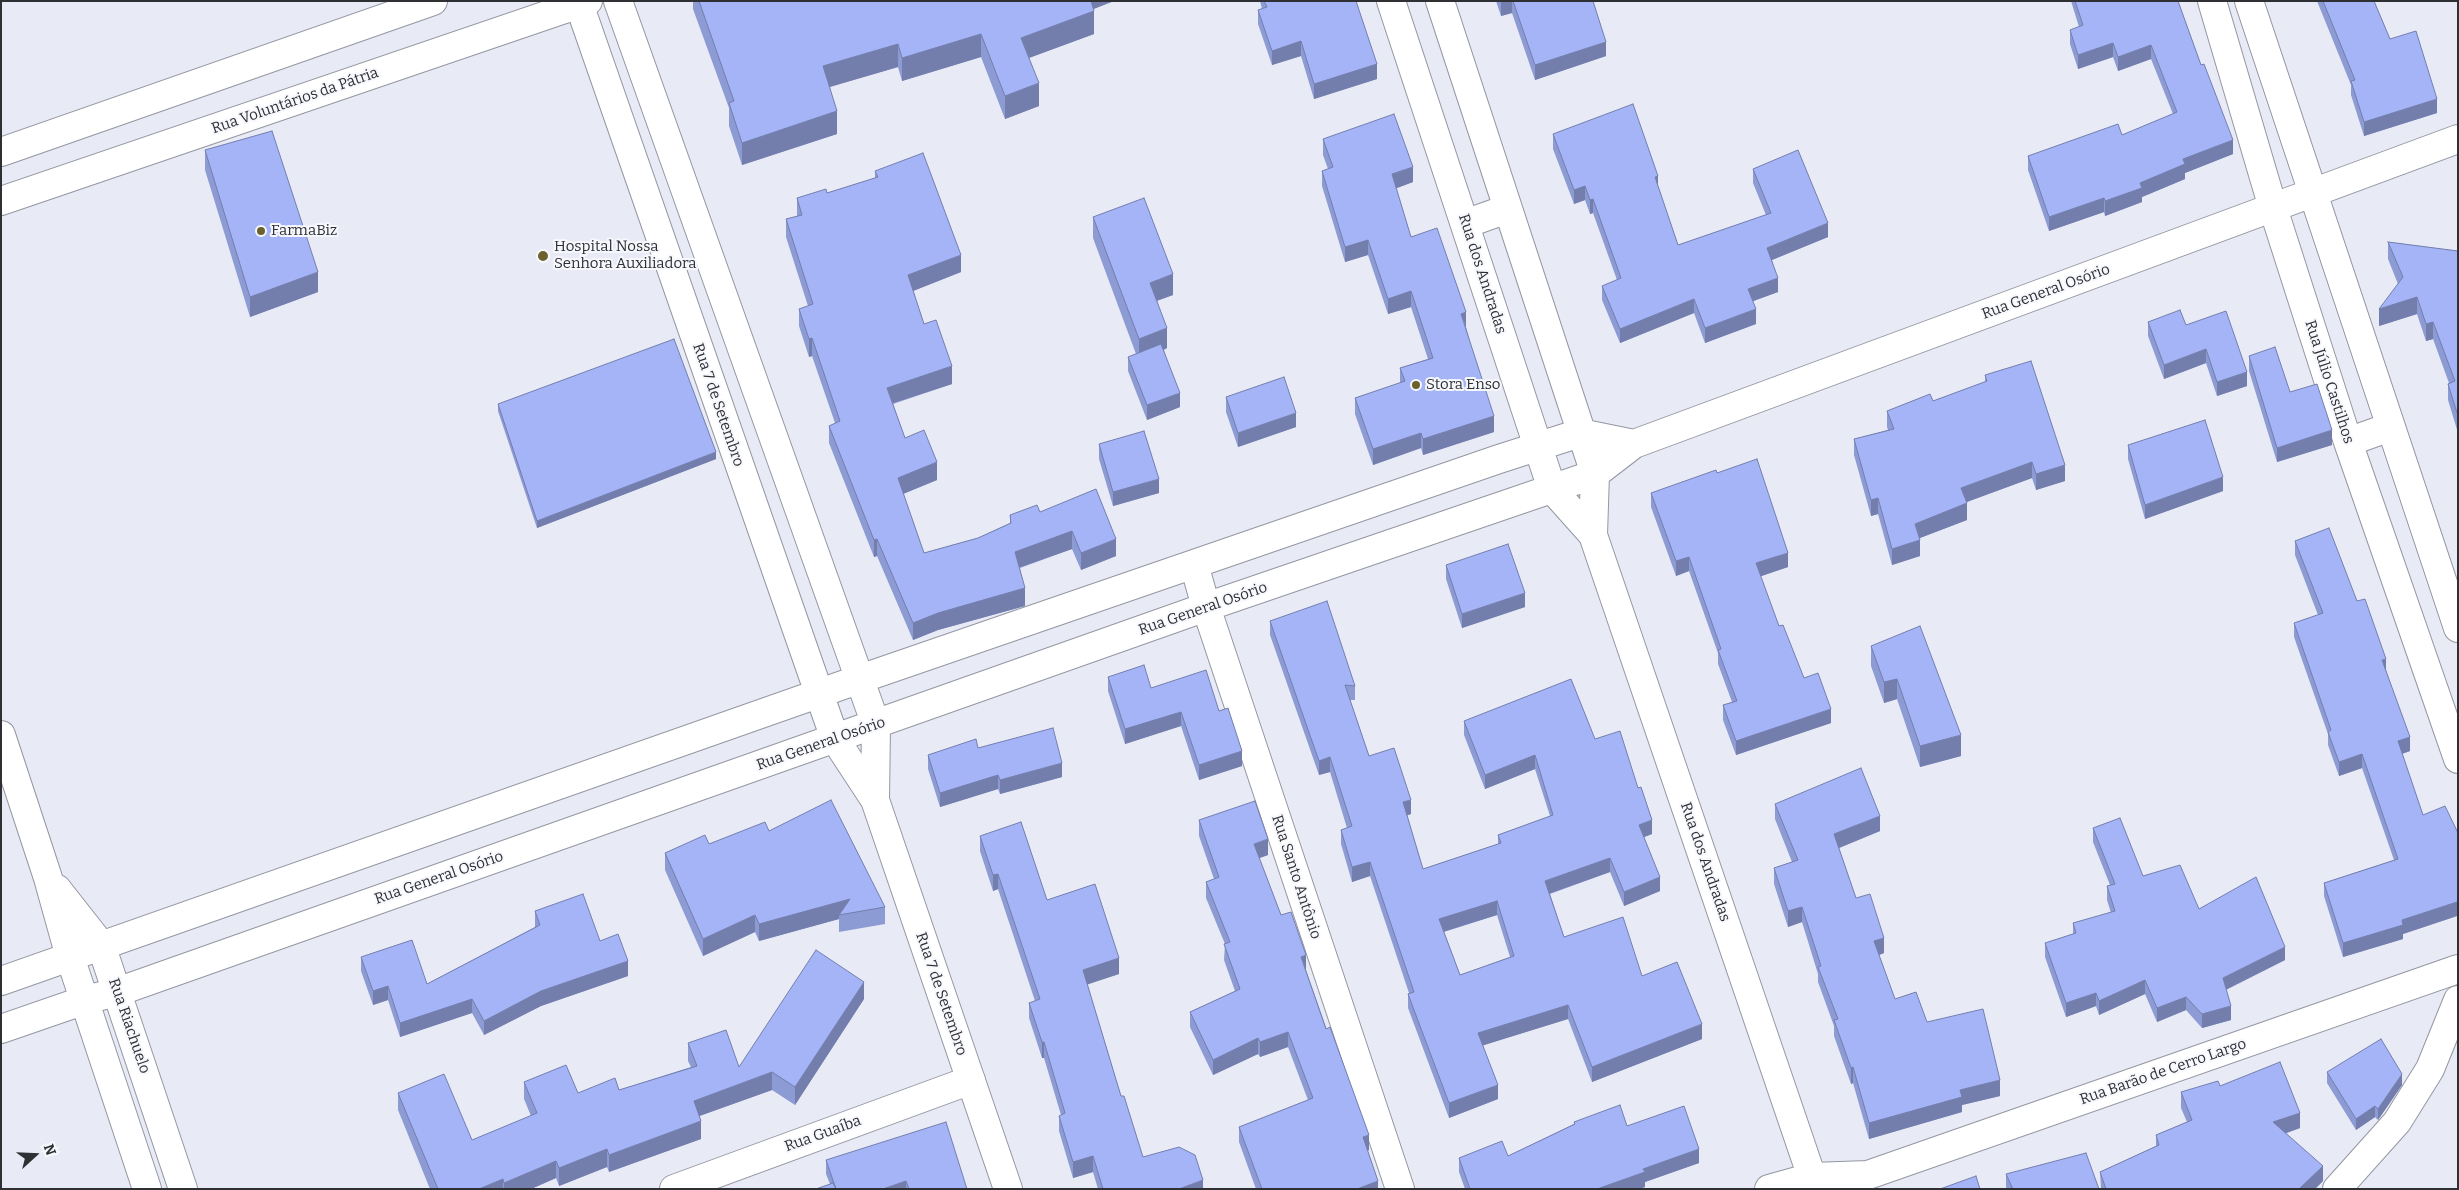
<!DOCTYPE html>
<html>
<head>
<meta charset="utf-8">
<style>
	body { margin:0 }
	#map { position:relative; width:2459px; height:1190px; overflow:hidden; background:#e8ebf6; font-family:Bitter,serif }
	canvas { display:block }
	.frame { position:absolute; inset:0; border:2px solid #2f3034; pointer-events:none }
	.north { position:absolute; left:10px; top:1130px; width:50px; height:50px; -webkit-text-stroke:4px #f7f8fd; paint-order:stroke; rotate:70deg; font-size:14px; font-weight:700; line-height:20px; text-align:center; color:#2f3034 }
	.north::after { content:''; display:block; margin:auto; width:18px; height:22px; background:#2f3034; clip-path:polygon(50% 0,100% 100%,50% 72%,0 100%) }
</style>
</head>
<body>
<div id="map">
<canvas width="2459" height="1190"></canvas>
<div class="frame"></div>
<div class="north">N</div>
</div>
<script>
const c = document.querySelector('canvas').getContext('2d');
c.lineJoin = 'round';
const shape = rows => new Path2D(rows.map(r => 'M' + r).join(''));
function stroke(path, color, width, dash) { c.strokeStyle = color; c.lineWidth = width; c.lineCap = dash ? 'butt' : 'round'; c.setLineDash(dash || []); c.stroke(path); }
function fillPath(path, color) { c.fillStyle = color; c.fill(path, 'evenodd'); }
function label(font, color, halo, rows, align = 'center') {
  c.font = font + ' Bitter,serif'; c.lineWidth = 4; c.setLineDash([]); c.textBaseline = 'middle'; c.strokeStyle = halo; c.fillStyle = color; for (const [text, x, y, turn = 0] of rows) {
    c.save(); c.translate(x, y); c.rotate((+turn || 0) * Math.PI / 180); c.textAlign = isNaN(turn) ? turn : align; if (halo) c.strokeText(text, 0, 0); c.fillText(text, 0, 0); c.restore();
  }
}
const minor = shape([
	[578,1,835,739,875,800,1008,1189],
	[618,1,876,725,875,800],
	[1391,1,1552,489,1593,535],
	[1440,1,1595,474,1593,535,1816,1189],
	[2212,1,2273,208,2348,442,2458,759],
	[2249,1,2458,628],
	[1,152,433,1],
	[1,201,588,1],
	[1465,224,1507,209],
	[2348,442,2390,427],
	[1194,564,1206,607,1400,1189],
	[1,735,48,878,70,957,147,1189],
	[57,889,101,945,183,1189],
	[1,981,860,679,1499,459,1580,433,1634,444],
	[1,1029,85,1000,117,992,1206,607,1595,474,1634,444,2458,139],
	[674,1189,971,1080],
	[1769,1189,1812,1177,1868,1175,2458,969],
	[2337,1189,2397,1122,2430,1069,2458,1000]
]);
stroke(minor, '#9497a2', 30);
stroke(minor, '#fff', 28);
fillPath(shape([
	[693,1,1114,1,1093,9,1094,34,1028,58,1039,106,1005,119,981,57,902,81,898,67,829,87,837,134,742,165,729,126,729,108,693,9],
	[1260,1,1356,1,1377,79,1314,99,1301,56,1272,65,1258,24,1258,10,1262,9],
	[1496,1,1593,1,1606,56,1535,80,1512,13,1501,16],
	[2071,1,2178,1,2233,154,2185,173,2185,179,2142,197,2142,202,2105,216,2104,212,2049,231,2028,170,2028,156,2122,135,2173,114,2151,59,2118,71,2113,57,2078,69,2070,44,2070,30,2079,27],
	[2317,1,2374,1,2390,39,2437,113,2364,136,2351,95,2351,85],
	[1553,134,1658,187,1678,245,1766,215,1753,183,1753,169,1828,237,1772,260,1778,292,1753,301,1756,324,1705,343,1694,313,1620,343,1602,300,1602,286,1617,280,1593,213,1590,214,1585,200,1574,204,1553,149],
	[1323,139,1413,182,1396,188,1411,237,1466,327,1494,432,1423,455,1421,448,1373,465,1355,414,1355,398,1400,383,1400,368,1428,359,1411,307,1388,314,1368,255,1345,262,1322,186,1322,171,1328,169,1323,155],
	[205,150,318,292,250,317,205,170],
	[875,171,961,272,913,291,924,324,952,384,893,404,905,438,937,480,903,494,924,553,978,538,1010,523,1010,515,1040,512,1116,556,1081,570,1072,549,1020,568,1025,606,938,630,913,640,877,556,874,557,829,443,829,426,835,423,812,356,809,357,799,326,799,309,808,306,786,237,786,219,797,216,797,198,827,193,875,178],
	[1093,217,1173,295,1157,301,1167,348,1164,350,1180,407,1147,420,1128,371,1128,357,1136,354,1093,238],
	[2388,242,2458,251,2458,433,2448,400,2448,384,2449,383,2433,339,2426,341,2417,314,2379,326,2398,284,2388,259],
	[2148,322,2186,325,2247,386,2217,396,2206,363,2164,379,2148,336],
	[2249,356,2290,392,2332,445,2277,462,2249,371],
	[1985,375,2065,481,2036,490,2032,478,1967,502,1967,520,1919,538,1920,556,1892,565,1878,514,1871,516,1854,455,1854,439,1888,430,1887,427,1887,411,1933,401,1985,382],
	[1226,397,1296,427,1238,447,1226,412],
	[498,404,716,459,537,528,498,411],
	[1099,444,1159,493,1113,506,1099,459],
	[2128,445,2223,491,2145,519,2128,459],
	[1717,473,1788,567,1760,576,1779,626,1804,678,1831,723,1736,755,1723,720,1723,705,1732,702,1718,664,1718,653,1689,571,1676,576,1651,507,1651,493],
	[2295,541,2357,601,2386,670,2410,751,2402,754,2423,815,2458,833,2458,919,2457,916,2403,934,2403,939,2343,957,2324,896,2324,883,2394,860,2362,768,2339,776,2328,745,2328,734,2294,637,2294,623,2318,615,2295,555],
	[1446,565,1525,607,1462,628,1446,579],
	[1270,621,1355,686,1355,700,1350,700,1369,756,1411,814,1407,815,1423,869,1498,844,1498,835,1550,816,1535,769,1485,789,1464,735,1464,721,1595,739,1652,834,1644,837,1660,891,1624,906,1610,872,1550,894,1564,937,1642,976,1702,1039,1592,1082,1568,1019,1483,1045,1498,1099,1449,1118,1408,1008,1408,994,1409,993,1370,876,1352,882,1341,844,1341,830,1347,828,1330,772,1319,775,1270,635],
	[1497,915,1510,957,1460,975,1444,932],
	[1871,646,1961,756,1920,767,1897,699,1884,703,1871,666],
	[1108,677,1151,688,1219,711,1242,766,1199,780,1181,726,1125,744,1108,691],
	[978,748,1062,777,1000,794,998,789,940,807,928,769,928,755],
	[1775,804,1880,831,1839,848,1856,898,1884,953,1879,955,1895,999,1927,1022,2000,1096,1962,1105,1962,1112,1869,1139,1853,1083,1851,1084,1834,1036,1834,1026,1818,982,1818,974,1802,922,1788,927,1774,884,1774,868,1792,862,1775,819],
	[1199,820,1268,855,1259,858,1281,915,1306,970,1369,1150,1367,1151,1378,1189,1256,1189,1239,1142,1239,1127,1308,1100,1288,1047,1260,1057,1258,1054,1213,1075,1190,1027,1190,1012,1235,991,1224,960,1225,944,1206,898,1206,882,1214,879,1199,836],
	[2093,828,2143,876,2199,909,2285,960,2226,990,2231,1020,2202,1028,2186,1010,2157,1022,2145,994,2099,1015,2096,1006,2066,1017,2045,957,2045,943,2073,934,2073,923,2111,913,2107,900,2107,886,2110,885,2093,842],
	[769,831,885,907,885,924,839,932,839,919,759,941,755,932,703,956,665,870,665,853],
	[980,836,1047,900,1119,974,1087,984,1121,1096,1143,1157,1203,1189,1098,1189,1093,1172,1073,1178,1059,1131,1059,1116,1061,1115,1044,1058,1042,1058,1029,1018,1029,1003,1035,1001,998,889,993,891,980,851],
	[535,911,600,941,628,976,541,1006,484,1035,472,1013,400,1037,388,1000,373,1005,361,971,361,957,427,984,535,927],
	[864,999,795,1105,772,1090,699,1116,701,1139,609,1172,607,1167,559,1186,556,1178,531,1189,430,1189,398,1110,398,1093,472,1140,531,1116,524,1099,524,1082,578,1093,619,1090,691,1067,688,1061,688,1043,739,1067],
	[2327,1072,2402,1085,2378,1120,2375,1117,2356,1130,2327,1083],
	[2220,1086,2300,1128,2286,1133,2323,1181,2315,1189,2101,1189,2100,1172,2156,1146,2156,1135,2187,1122,2181,1108,2181,1092],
	[1574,1122,1627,1126,1699,1163,1645,1182,1645,1187,1639,1189,1465,1189,1459,1172,1459,1158,1508,1156,1574,1124],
	[826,1160,967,1189,816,1189,830,1184,826,1174],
	[2006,1174,2099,1189,2007,1189,2006,1187]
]), '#8d9bd4');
fillPath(shape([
	[1086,1,1114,1,1086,12],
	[1504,1,1512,1,1512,13,1501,16,1501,2],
	[1094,11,1094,34,1021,61,1021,38],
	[981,34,981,57,902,81,902,58],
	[1301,41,1301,56,1272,65,1272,51],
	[1606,42,1606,56,1535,80,1535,65],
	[2113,43,2113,57,2078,69,2078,55],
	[898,44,898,67,823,89,823,66],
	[2151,45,2151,59,2118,71,2118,57],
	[1377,64,1377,79,1314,99,1314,84],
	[1039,83,1039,106,1005,119,1005,96],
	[2437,99,2437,113,2364,136,2364,122],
	[837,111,837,134,742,165,742,143],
	[2233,140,2233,154,2185,173,2185,179,2142,197,2142,202,2105,216,2105,201,2183,159],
	[1413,167,1413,182,1392,190,1392,174],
	[1658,176,1658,190,1655,177],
	[1585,186,1585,200,1574,204,1574,190],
	[2104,198,2104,212,2049,231,2049,217],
	[1593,199,1593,213,1590,214,1590,200],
	[1828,223,1828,237,1767,262,1767,248],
	[1368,240,1368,255,1345,262,1345,247],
	[961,255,961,272,908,293,908,275],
	[318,272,318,292,250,317,250,297],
	[1173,274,1173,295,1150,303,1150,283],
	[1778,278,1778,292,1748,303,1748,289],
	[1411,291,1411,307,1388,314,1388,299],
	[2417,297,2417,314,2379,326,2379,309],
	[1694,299,1694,313,1620,343,1620,329],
	[1756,309,1756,324,1705,343,1705,328],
	[1466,312,1466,328,1461,314],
	[2433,322,2433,339,2426,341,2426,324],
	[1167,328,1167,348,1139,359,1139,339],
	[812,338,812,356,809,357,809,339],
	[2206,349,2206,363,2164,379,2164,365],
	[952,366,952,384,887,405,887,388],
	[2247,372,2247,386,2217,396,2217,382],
	[1180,393,1180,407,1147,420,1147,405],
	[1296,413,1296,427,1238,447,1238,433],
	[1494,416,1494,432,1423,455,1423,439],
	[2332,430,2332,445,2277,462,2277,448],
	[1421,433,1421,448,1373,465,1373,449],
	[716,452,716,459,537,528,537,521],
	[937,462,937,480,898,496,898,478],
	[2032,462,2032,478,1961,504,1961,488],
	[2065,465,2065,481,2036,490,2036,474],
	[2223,477,2223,491,2145,519,2145,505],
	[1159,479,1159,493,1113,506,1113,492],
	[1878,498,1878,514,1871,516,1871,500],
	[1967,503,1967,520,1915,540,1915,524],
	[1072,531,1072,549,1015,569,1015,552],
	[877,539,877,556,874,557,874,540],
	[1116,539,1116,556,1081,570,1081,553],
	[1920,540,1920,556,1892,565,1892,549],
	[1788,553,1788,567,1756,578,1756,563],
	[1689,557,1689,571,1676,576,1676,561],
	[1025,588,1025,606,938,630,913,640,913,623,938,613],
	[1525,593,1525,607,1462,628,1462,614],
	[2386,659,2386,673,2382,660],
	[1897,679,1897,699,1884,703,1884,682],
	[1831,709,1831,723,1736,755,1736,741],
	[1181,712,1181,726,1125,744,1125,729],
	[1961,735,1961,756,1920,767,1920,746],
	[2410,737,2410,751,2398,755,2398,741],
	[1242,751,1242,766,1199,780,1199,765],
	[2362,754,2362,768,2339,776,2339,762],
	[1535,755,1535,769,1485,789,1485,775],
	[1330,757,1330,772,1319,775,1319,761],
	[1062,763,1062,777,1000,794,1000,780],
	[998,775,998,789,940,807,940,793],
	[1411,800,1411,814,1403,817,1403,802],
	[1880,816,1880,831,1834,850,1834,834],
	[1652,820,1652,834,1639,839,1639,825],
	[1268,839,1268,855,1254,860,1254,844],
	[1610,858,1610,872,1545,895,1545,881],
	[1370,862,1370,876,1352,882,1352,867],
	[998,874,998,889,993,891,993,875],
	[1660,877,1660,891,1624,906,1624,892],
	[850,899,839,915,839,919,759,941,759,924],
	[1497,901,1497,915,1439,933,1439,919],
	[2457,902,2457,916,2403,934,2403,939,2343,957,2343,943,2402,920],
	[1802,907,1802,922,1788,927,1788,911],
	[755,915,755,932,703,956,703,939],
	[1884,938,1884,953,1874,957,1874,941],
	[2285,947,2285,960,2223,991,2223,978],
	[1306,955,1306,971,1301,957],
	[1119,958,1119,974,1083,986,1083,970],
	[628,961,628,976,541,1006,484,1035,484,1021,541,991],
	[2145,980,2145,994,2099,1015,2099,1001],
	[864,982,864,999,795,1105,795,1087],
	[388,986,388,1000,373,1005,373,991],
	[2096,993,2096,1006,2066,1017,2066,1003],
	[2186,997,2186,1010,2157,1022,2157,1008],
	[472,999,472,1013,400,1037,400,1023],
	[1568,1005,1568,1019,1478,1047,1478,1033],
	[2231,1006,2231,1020,2202,1028,2202,1014],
	[1702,1024,1702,1039,1592,1082,1592,1067],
	[1288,1032,1288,1047,1260,1057,1260,1042],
	[1258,1038,1258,1054,1213,1075,1213,1060],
	[1042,1042,1044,1042,1044,1058,1042,1058],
	[1853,1067,1853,1083,1851,1084,1851,1068],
	[772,1072,772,1090,694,1118,694,1101],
	[2402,1074,2402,1085,2378,1120,2378,1109],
	[2000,1080,2000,1096,1962,1105,1962,1112,1869,1139,1869,1123,1960,1090],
	[1498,1085,1498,1099,1449,1118,1449,1103],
	[2375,1106,2375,1117,2356,1130,2356,1119],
	[2300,1113,2300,1128,2273,1138,2273,1122],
	[701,1121,701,1139,609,1172,609,1155],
	[1369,1135,1369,1150,1363,1153,1363,1137],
	[607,1149,607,1167,559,1186,559,1168],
	[1699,1149,1699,1163,1645,1182,1645,1187,1639,1189,1597,1189,1643,1169],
	[1093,1156,1093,1172,1073,1178,1073,1162],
	[556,1161,556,1178,531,1189,504,1189,504,1183],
	[2323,1166,2323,1181,2315,1189,2299,1189],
	[503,1179,503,1189,479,1189],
	[1203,1180,1203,1189,1179,1189],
	[906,1181,906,1189,883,1189],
	[1378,1181,1378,1189,1357,1189]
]), '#737ead');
const building = shape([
	[699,1,1091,1,1094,11,1021,38,1039,83,1005,96,981,34,902,58,898,44,823,66,837,111,742,143,729,103,734,101,699,1],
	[1264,1,1356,1,1377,64,1314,84,1301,41,1272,51,1258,10,1267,7,1264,1],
	[1513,1,1593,1,1606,42,1535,65,1513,1],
	[2075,1,2178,1,2201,65,2204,64,2233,140,2183,159,2185,164,2140,183,2142,188,2105,201,2104,198,2049,217,2028,156,2118,124,2122,135,2177,112,2151,45,2118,57,2113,43,2078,55,2070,30,2083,25,2075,1],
	[2323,1,2374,1,2390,39,2416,31,2437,99,2364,122,2351,81,2355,80,2323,1],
	[1633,104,1658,176,1655,177,1678,245,1771,213,1753,169,1798,150,1828,223,1767,248,1778,278,1748,289,1756,309,1705,328,1694,299,1620,329,1602,286,1621,278,1593,199,1590,200,1585,186,1574,190,1553,134,1633,104],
	[1394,114,1413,167,1392,174,1411,237,1437,228,1466,312,1461,314,1494,416,1423,439,1421,433,1373,449,1355,398,1405,381,1400,368,1433,358,1411,291,1388,299,1368,240,1345,247,1322,171,1333,167,1323,139,1394,114],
	[272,131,318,272,250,297,205,150,272,131],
	[923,153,961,255,908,275,924,324,936,320,952,366,887,388,905,438,924,430,937,462,898,478,924,553,978,538,1011,523,1010,515,1037,505,1040,512,1096,489,1116,539,1081,553,1072,531,1015,552,1025,588,938,613,913,623,877,539,874,540,829,426,840,421,812,338,809,339,799,309,813,304,786,219,802,215,797,198,826,189,827,193,878,177,875,171,923,153],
	[1144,198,1173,274,1150,283,1167,328,1139,339,1093,217,1144,198],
	[2388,242,2458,251,2458,416,2448,384,2455,381,2433,322,2426,324,2417,297,2379,309,2403,277,2388,242],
	[2180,310,2186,325,2226,311,2247,372,2217,382,2206,349,2164,365,2148,322,2180,310],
	[674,339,716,452,537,521,498,404,674,339],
	[1161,344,1180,393,1147,405,1128,357,1161,344],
	[2275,347,2290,392,2317,384,2332,430,2277,448,2249,356,2275,347],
	[2031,361,2065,465,2036,474,2032,462,1961,488,1967,503,1915,524,1920,540,1892,549,1878,498,1871,500,1854,439,1894,429,1887,411,1930,394,1933,401,1987,381,1985,375,2031,361],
	[1284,377,1296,413,1238,433,1226,397,1284,377],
	[2205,420,2223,477,2145,505,2128,445,2205,420],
	[1144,431,1159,479,1113,492,1099,444,1144,431],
	[1757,459,1788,553,1756,563,1779,626,1783,625,1804,678,1818,673,1831,709,1736,741,1723,705,1737,701,1718,650,1721,649,1689,557,1676,561,1651,493,1716,470,1717,473,1757,459],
	[2329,528,2357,601,2365,599,2386,659,2382,660,2410,737,2398,741,2423,815,2445,806,2458,833,2458,905,2457,902,2402,920,2403,925,2343,943,2324,883,2398,859,2362,754,2339,762,2328,732,2331,730,2294,623,2323,613,2295,541,2329,528],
	[1508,544,1525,593,1462,614,1446,565,1508,544],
	[1327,601,1355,686,1345,685,1369,756,1394,748,1411,800,1403,802,1423,869,1501,843,1498,835,1553,815,1535,755,1485,775,1464,721,1571,679,1595,739,1620,731,1638,788,1641,787,1652,820,1639,825,1660,877,1624,892,1610,858,1545,881,1564,937,1623,917,1642,976,1677,962,1702,1024,1592,1067,1568,1005,1478,1033,1498,1085,1449,1103,1408,994,1414,992,1370,862,1352,867,1341,830,1352,826,1330,757,1319,761,1270,621,1327,601],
	[1497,901,1514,956,1460,975,1439,919,1497,901],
	[1920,626,1961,735,1920,746,1897,679,1884,682,1871,646,1920,626],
	[1144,665,1151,688,1206,670,1219,711,1228,708,1242,751,1199,765,1181,712,1125,729,1108,677,1144,665],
	[1053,728,1062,763,1000,780,998,775,940,793,928,755,976,739,978,748,1053,728],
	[1861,768,1880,816,1834,834,1856,898,1870,894,1884,938,1874,941,1895,999,1916,992,1927,1022,1983,1009,2000,1080,1960,1090,1962,1097,1869,1123,1853,1067,1851,1068,1834,1020,1838,1019,1818,967,1821,966,1802,907,1788,911,1774,868,1798,860,1775,804,1861,768],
	[831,800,885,907,839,915,850,899,759,924,755,915,703,939,665,853,705,835,709,844,765,822,769,831,831,800],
	[1255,801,1268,839,1254,844,1281,915,1291,912,1306,955,1301,957,1326,1029,1330,1027,1369,1135,1363,1137,1378,1181,1357,1189,1262,1189,1239,1127,1313,1098,1288,1032,1260,1042,1258,1038,1213,1060,1190,1012,1240,989,1224,944,1230,942,1206,882,1219,877,1199,820,1255,801],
	[2120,818,2143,876,2180,865,2199,909,2256,877,2285,947,2223,978,2231,1006,2202,1014,2186,997,2157,1008,2145,980,2099,1001,2096,993,2066,1003,2045,943,2076,933,2073,923,2115,911,2107,886,2115,884,2093,828,2120,818],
	[1021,822,1047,900,1095,884,1119,958,1083,970,1121,1096,1124,1096,1143,1157,1179,1147,1195,1155,1203,1180,1179,1189,1103,1189,1093,1156,1073,1162,1059,1116,1065,1113,1044,1042,1042,1042,1029,1003,1040,999,998,874,993,875,980,836,1021,822],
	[583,894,600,941,618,934,628,961,541,991,484,1021,472,999,400,1023,388,986,373,991,361,957,412,940,427,984,540,925,535,911,583,894],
	[816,950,864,982,795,1087,772,1072,694,1101,701,1121,609,1155,607,1149,559,1168,556,1161,504,1183,503,1179,479,1189,438,1189,398,1093,444,1074,472,1140,537,1113,524,1082,566,1065,578,1093,615,1078,619,1090,697,1066,688,1043,726,1030,739,1067,816,950],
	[2381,1039,2402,1074,2378,1109,2375,1106,2356,1119,2327,1072,2381,1039],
	[2280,1062,2300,1113,2273,1122,2323,1166,2299,1189,2106,1189,2100,1172,2159,1145,2156,1135,2192,1120,2181,1092,2218,1081,2220,1086,2280,1062],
	[1620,1105,1627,1126,1684,1106,1699,1149,1643,1169,1645,1172,1597,1189,1470,1189,1459,1158,1502,1141,1508,1156,1575,1124,1574,1122,1620,1105],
	[946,1122,967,1189,909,1189,906,1181,883,1189,836,1189,826,1160,946,1122],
	[2086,1153,2099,1189,2013,1189,2006,1174,2086,1153],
	[1976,1176,1980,1189,1940,1189,1976,1176],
	[833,1183,836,1189,816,1189,833,1183]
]);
fillPath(building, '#a4b4f7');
stroke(building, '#737ead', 1);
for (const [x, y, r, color] of [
	[261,231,5,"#6b612e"],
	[543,256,6,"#6b612e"],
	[1416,385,5,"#6b612e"]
]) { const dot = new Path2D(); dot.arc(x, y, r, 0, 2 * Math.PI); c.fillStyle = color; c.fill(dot); stroke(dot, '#f7f8fd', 2); }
label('15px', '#2f3034', '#f7f8fd', [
	["Rua Voluntários da Pátria",295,101,-19],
	["Rua dos Andradas",1482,274,72],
	["Rua General Osório",2046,292,-20],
	["Rua Júlio Castilhos",2329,382,72],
	["Rua 7 de Setembro",718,405,71],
	["Rua General Osório",1203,609,-19],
	["Rua General Osório",821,744,-19],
	["Rua dos Andradas",1705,862,71],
	["Rua Santo Antônio",1296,877,72],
	["Rua General Osório",439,878,-19],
	["Rua 7 de Setembro",941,994,71],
	["Rua Riachuelo",129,1026,71],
	["Rua Barão de Cerro Largo",2163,1072,-19],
	["Rua Guaíba",823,1134,-20]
]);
label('15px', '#2f3034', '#f7f8fd', [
	["FarmaBiz",271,231],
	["Hospital Nossa",554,247],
	["Senhora Auxiliadora",554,264],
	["Stora Enso",1426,385]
], 'left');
</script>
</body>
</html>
